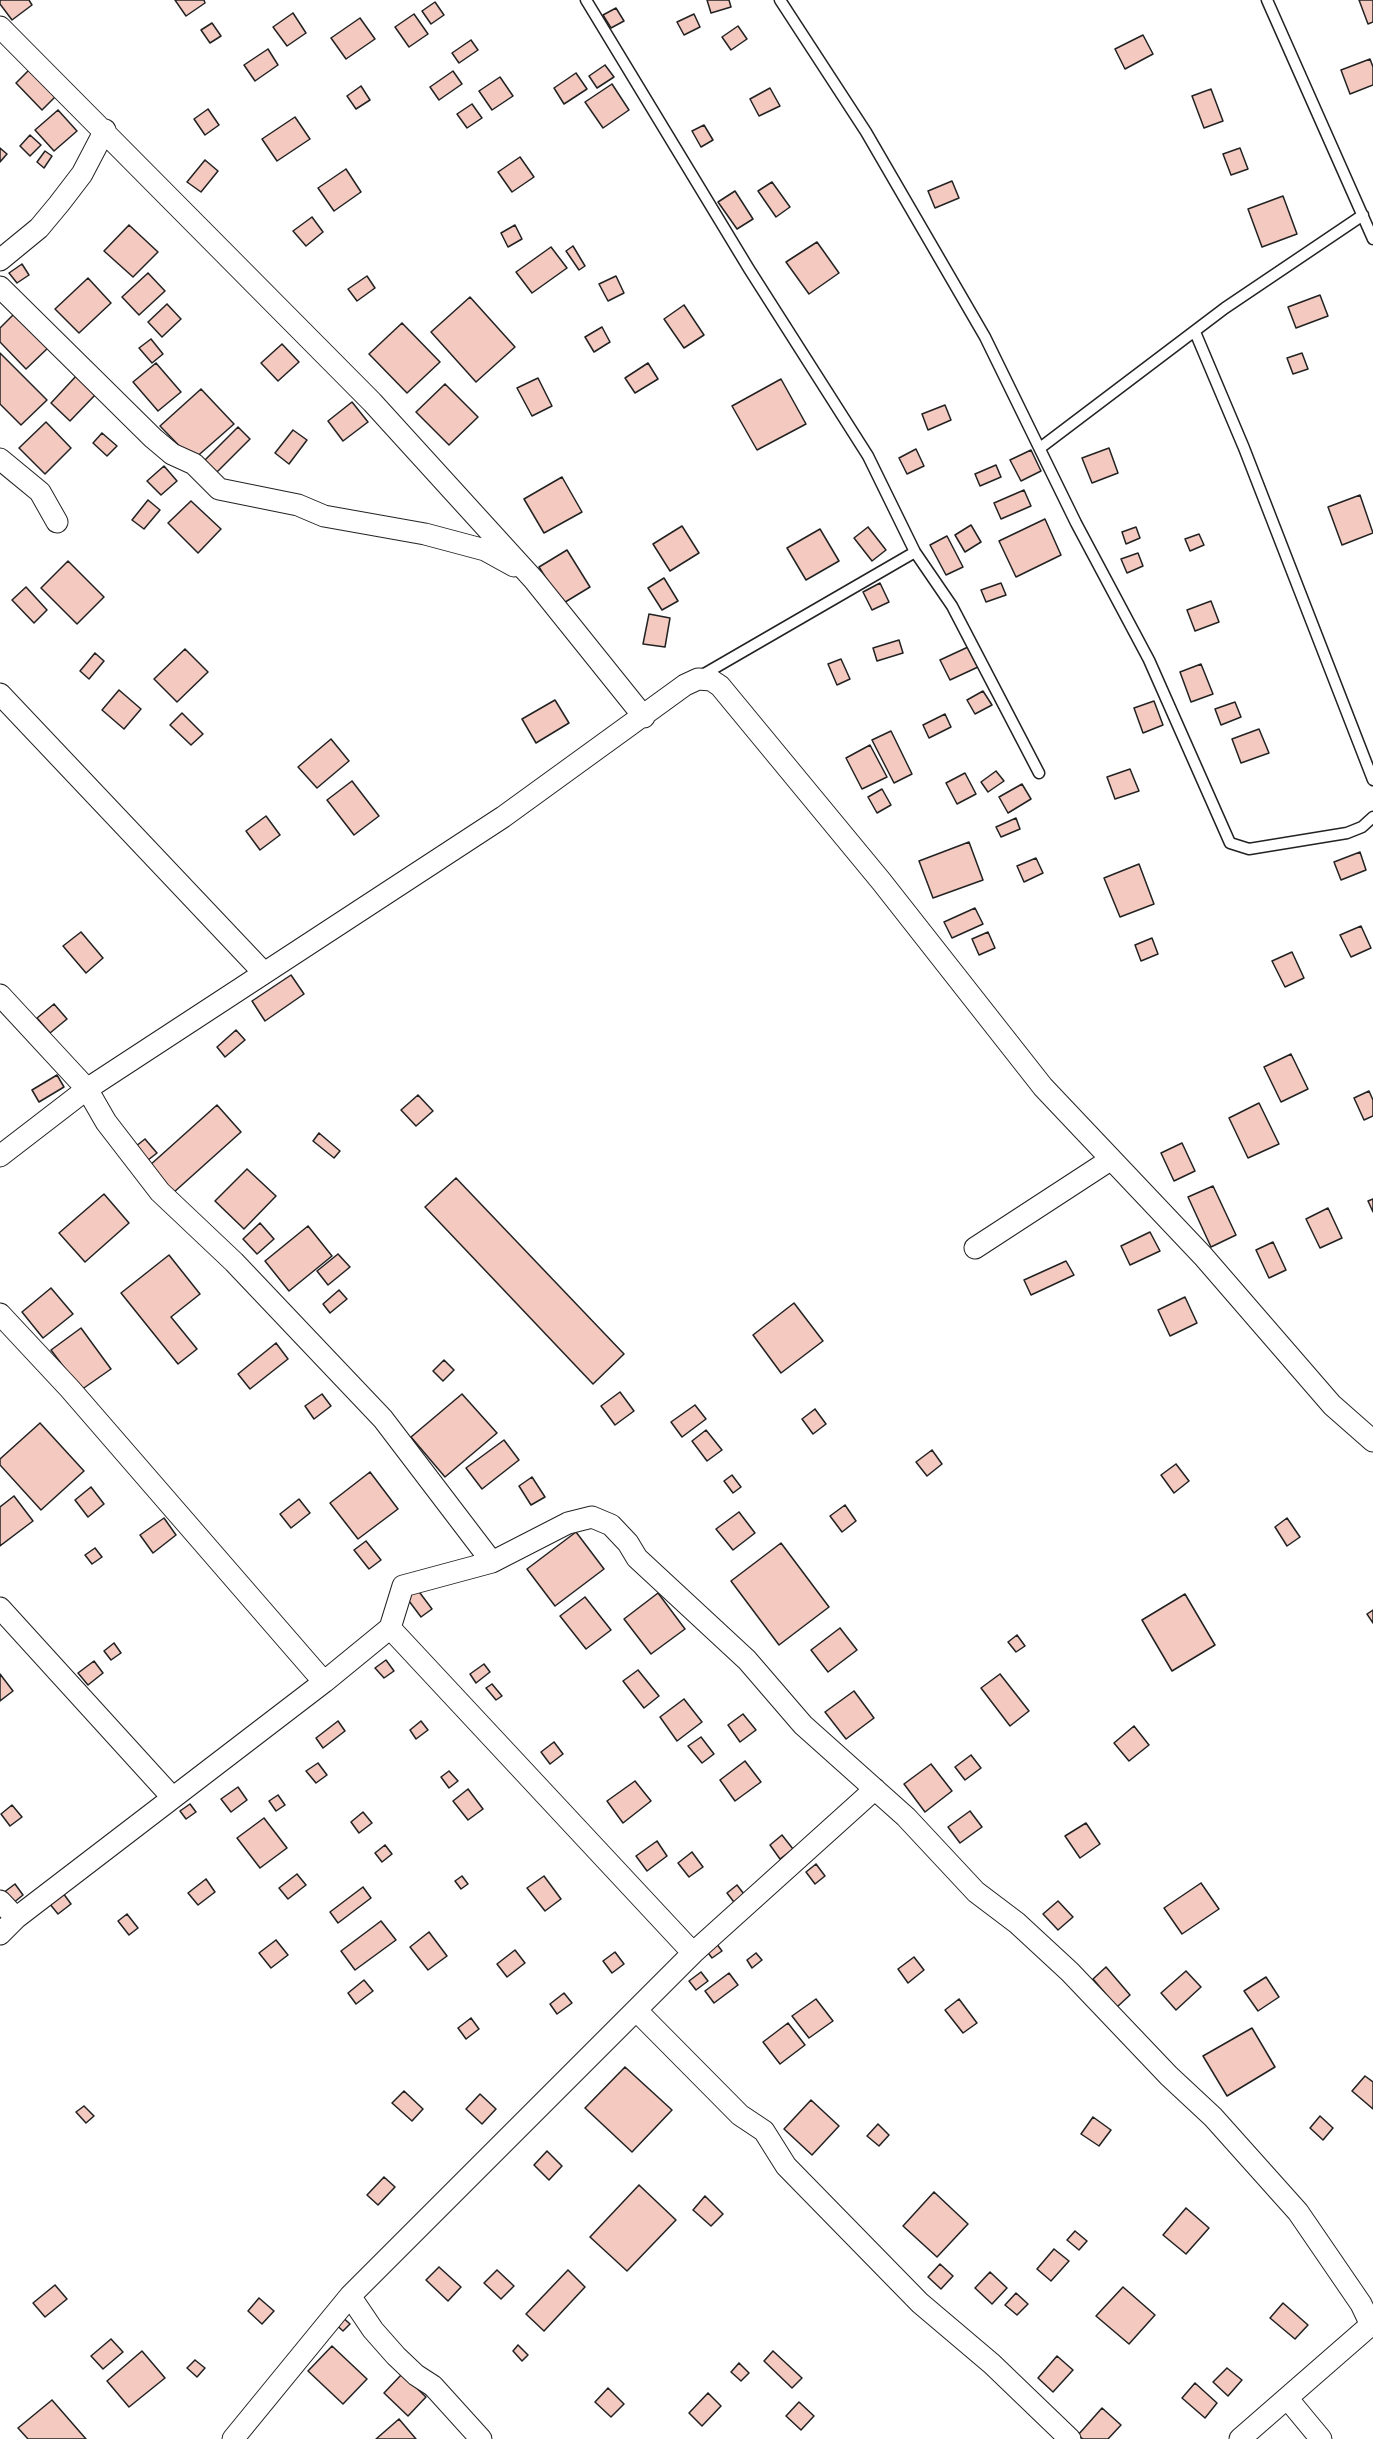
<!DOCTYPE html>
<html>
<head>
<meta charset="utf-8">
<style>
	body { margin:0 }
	canvas { display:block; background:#fff }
</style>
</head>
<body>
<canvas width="1373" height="2439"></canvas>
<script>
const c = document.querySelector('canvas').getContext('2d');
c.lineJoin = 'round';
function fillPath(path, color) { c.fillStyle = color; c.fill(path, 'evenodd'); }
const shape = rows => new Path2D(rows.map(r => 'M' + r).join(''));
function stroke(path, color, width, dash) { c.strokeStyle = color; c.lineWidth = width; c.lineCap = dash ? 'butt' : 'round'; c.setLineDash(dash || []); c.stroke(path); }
const building = shape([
	[0,0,29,0,32,5,12,20,0,4,0,0],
	[175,0,204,0,205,3,186,16,175,0],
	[707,0,729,0,731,7,711,13,707,0],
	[1359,0,1373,0,1373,22,1368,24,1359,0],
	[435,2,444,15,431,24,422,11,435,2],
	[616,8,624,21,611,28,603,15,616,8],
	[293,13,306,33,287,46,273,27,293,13],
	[414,14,428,34,409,47,395,27,414,14],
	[694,14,700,27,684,35,677,22,694,14],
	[360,18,375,39,346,59,331,38,360,18],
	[212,23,221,36,210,43,201,30,212,23],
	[738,26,747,39,731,50,722,37,738,26],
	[1143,35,1153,54,1125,69,1115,49,1143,35],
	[471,40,478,50,459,63,452,53,471,40],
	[268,49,278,65,255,81,244,65,268,49],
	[1370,59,1373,67,1373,85,1350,94,1341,70,1370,59],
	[605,65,614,77,597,88,589,76,605,65],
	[30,69,56,96,42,110,16,83,30,69],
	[453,71,462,84,439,100,430,87,453,71],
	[576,73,587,89,564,104,554,88,576,73],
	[500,77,513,96,492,110,479,91,500,77],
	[612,84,629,110,603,128,585,102,612,84],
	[361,86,370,100,356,109,347,96,361,86],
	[770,88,780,106,759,116,750,99,770,88],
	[1211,89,1223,121,1204,128,1192,96,1211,89],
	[472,104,482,118,467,128,457,114,472,104],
	[208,109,219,125,205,135,194,119,208,109],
	[58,110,77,131,54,151,35,130,58,110],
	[295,117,310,139,277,161,262,139,295,117],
	[704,125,713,140,701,147,692,131,704,125],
	[30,135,41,145,30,156,20,146,30,135],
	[0,148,7,154,0,162,0,148],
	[1240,148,1248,169,1231,175,1223,154,1240,148],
	[45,151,52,156,44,168,37,162,45,151],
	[520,157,534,177,512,192,498,172,520,157],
	[205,160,218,171,201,192,187,182,205,160],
	[346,169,361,192,334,211,318,188,346,169],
	[952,181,959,198,935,208,928,191,952,181],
	[772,182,790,207,776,217,758,191,772,182],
	[735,191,753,219,737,229,718,202,735,191],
	[1283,196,1297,234,1262,247,1248,209,1283,196],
	[312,217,323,232,306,246,293,231,312,217],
	[129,225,158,252,133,277,104,251,129,225],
	[515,225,522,239,508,247,501,233,515,225],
	[817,242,839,273,809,294,786,262,817,242],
	[573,246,585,266,579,270,566,251,573,246],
	[551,247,567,268,532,293,516,272,551,247],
	[22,264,29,275,17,283,9,273,22,264],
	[148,273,165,291,139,315,122,297,148,273],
	[367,276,375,288,357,301,348,289,367,276],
	[616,276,624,293,608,301,599,284,616,276],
	[88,278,111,303,79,333,55,309,88,278],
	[1320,295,1328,316,1296,328,1288,307,1320,295],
	[470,297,515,347,476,382,431,332,470,297],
	[167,304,181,319,162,337,148,322,167,304],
	[684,305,704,335,684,348,664,319,684,305],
	[17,311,50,346,26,369,0,342,0,328,17,311],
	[402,323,440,362,407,393,369,354,402,323],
	[602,327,610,342,594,352,585,337,602,327],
	[151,339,163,354,152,363,139,348,151,339],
	[282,344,299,362,278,381,261,363,282,344],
	[0,353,47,400,21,425,0,404,0,353],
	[1302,353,1308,369,1293,374,1287,358,1302,353],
	[156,363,181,392,158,411,133,382,156,363],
	[648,363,658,379,635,393,625,378,648,363],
	[78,374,97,393,70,421,51,403,78,374],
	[538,378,552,406,532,416,517,388,538,378],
	[781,379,806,424,757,450,732,406,781,379],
	[445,384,478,417,449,445,416,412,445,384],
	[201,389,234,424,193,460,160,426,201,389],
	[352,402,368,422,343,441,328,421,352,402],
	[945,405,951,420,928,430,922,414,945,405],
	[46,422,71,448,45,474,19,448,46,422],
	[238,427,250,439,214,475,202,463,238,427],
	[293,430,307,440,289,464,275,453,293,430],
	[102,433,117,446,107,456,93,443,102,433],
	[1109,448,1118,473,1092,483,1082,458,1109,448],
	[916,449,924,466,907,474,899,458,916,449],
	[1031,450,1041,471,1021,481,1010,460,1031,450],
	[996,465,1001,477,980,486,975,474,996,465],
	[164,466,177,481,161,495,147,481,164,466],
	[562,477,582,512,544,533,524,499,562,477],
	[1024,490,1031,506,1001,519,994,503,1024,490],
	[1360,495,1373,533,1342,545,1328,507,1360,495],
	[148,500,160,510,144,529,132,520,148,500],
	[191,501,221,529,198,553,168,523,191,501],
	[1045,519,1061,555,1016,577,999,541,1045,519],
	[971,525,981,542,965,552,955,535,971,525],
	[682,526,699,553,670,571,653,544,682,526],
	[868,527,886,550,872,561,854,538,868,527],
	[1136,527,1140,538,1126,544,1122,532,1136,527],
	[820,529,839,561,806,580,787,548,820,529],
	[1199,534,1204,545,1190,551,1185,539,1199,534],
	[947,536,963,567,946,575,930,545,947,536],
	[567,550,590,587,562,604,539,567,567,550],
	[1138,553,1143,566,1127,573,1121,559,1138,553],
	[68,561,104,597,77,624,41,588,68,561],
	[664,578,678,601,662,610,648,588,664,578],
	[880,583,889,602,872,610,863,592,880,583],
	[1001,583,1006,595,986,602,981,590,1001,583],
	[26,587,47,610,34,623,12,600,26,587],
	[1211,601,1219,622,1195,631,1187,610,1211,601],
	[649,614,670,618,665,647,643,644,649,614],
	[899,640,903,653,877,661,873,648,899,640],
	[968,647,978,667,950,680,940,660,968,647],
	[185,649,208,672,177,702,154,679,185,649],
	[95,653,104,661,89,679,80,671,95,653],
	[841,659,850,679,837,685,828,664,841,659],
	[1201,664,1213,694,1191,702,1180,672,1201,664],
	[119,690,141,709,124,729,102,710,119,690],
	[983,691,992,705,975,714,967,700,983,691],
	[555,700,569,723,536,743,522,719,555,700],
	[1154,701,1163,725,1143,733,1134,708,1154,701],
	[1235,702,1241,717,1221,725,1215,709,1235,702],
	[182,713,203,734,191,745,170,725,182,713],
	[945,714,951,727,929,738,923,725,945,714],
	[1259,729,1269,753,1241,763,1232,739,1259,729],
	[891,731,912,774,894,783,872,740,891,731],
	[331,739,349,761,317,788,298,767,331,739],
	[870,745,887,777,862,789,846,758,870,745],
	[1130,769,1139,791,1115,799,1107,777,1130,769],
	[996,771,1004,781,988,792,981,782,996,771],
	[965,773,976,794,957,804,946,783,965,773],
	[352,781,379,816,354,835,327,800,352,781],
	[1022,784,1031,799,1008,813,999,797,1022,784],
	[882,789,891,805,877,813,868,797,882,789],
	[266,816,280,835,260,850,246,831,266,816],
	[1016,818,1020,829,1001,837,996,827,1016,818],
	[969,842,983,880,933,898,919,861,969,842],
	[1360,852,1366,870,1341,880,1334,862,1360,852],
	[1036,858,1043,873,1024,882,1017,866,1036,858],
	[1139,864,1154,904,1120,917,1104,878,1139,864],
	[975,908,983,924,952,938,944,922,975,908],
	[1361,926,1371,948,1351,957,1340,935,1361,926],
	[81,932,103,958,86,973,63,946,81,932],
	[988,932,995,948,979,955,972,939,988,932],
	[1152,938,1158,954,1141,961,1135,945,1152,938],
	[1292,952,1304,978,1285,987,1272,961,1292,952],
	[291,975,304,994,265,1021,252,1001,291,975],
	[54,1004,67,1019,50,1033,37,1018,54,1004],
	[236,1030,245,1040,225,1057,217,1047,236,1030],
	[1291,1054,1308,1089,1281,1102,1264,1067,1291,1054],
	[57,1075,64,1087,39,1102,32,1090,57,1075],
	[1369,1091,1373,1100,1373,1116,1364,1120,1354,1098,1369,1091],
	[418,1095,433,1111,416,1126,401,1110,418,1095],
	[1259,1103,1279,1144,1248,1158,1229,1118,1259,1103],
	[217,1105,241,1132,173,1193,149,1166,217,1105],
	[319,1133,340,1151,334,1158,313,1141,319,1133],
	[145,1139,157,1153,143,1164,131,1150,145,1139],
	[1182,1143,1195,1171,1174,1181,1161,1153,1182,1143],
	[247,1169,276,1196,244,1229,215,1201,247,1169],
	[456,1178,624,1354,593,1384,425,1207,456,1178],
	[1213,1186,1236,1235,1211,1247,1188,1197,1213,1186],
	[104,1194,129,1223,85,1262,59,1233,104,1194],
	[1373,1199,1373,1212,1368,1201,1373,1199],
	[1328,1208,1342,1238,1320,1248,1306,1219,1328,1208],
	[260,1223,274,1239,257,1254,243,1239,260,1223],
	[308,1226,332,1256,289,1291,265,1261,308,1226],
	[1150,1232,1160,1251,1130,1265,1121,1246,1150,1232],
	[1273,1242,1286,1270,1269,1278,1256,1250,1273,1242],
	[338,1254,350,1267,328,1285,317,1271,338,1254],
	[169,1255,200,1294,171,1317,197,1349,178,1364,121,1293,169,1255],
	[1066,1261,1074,1275,1031,1295,1024,1280,1066,1261],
	[51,1288,73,1314,43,1338,22,1312,51,1288],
	[339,1290,347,1299,330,1313,323,1304,339,1290],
	[1185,1297,1197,1323,1170,1336,1158,1310,1185,1297],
	[794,1303,823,1341,781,1373,753,1335,794,1303],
	[81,1328,111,1369,81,1390,51,1350,81,1328],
	[276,1343,288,1359,250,1389,238,1374,276,1343],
	[444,1360,454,1370,443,1381,433,1371,444,1360],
	[620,1392,634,1411,615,1425,601,1406,620,1392],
	[322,1394,331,1406,314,1419,305,1406,322,1394],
	[462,1394,497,1433,445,1477,411,1437,462,1394],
	[695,1405,706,1419,682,1437,671,1422,695,1405],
	[815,1409,826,1424,813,1434,802,1419,815,1409],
	[40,1423,84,1471,41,1510,0,1465,0,1459,40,1423],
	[706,1430,722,1450,707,1461,692,1441,706,1430],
	[504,1440,519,1460,482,1489,466,1468,504,1440],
	[932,1450,942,1464,927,1476,916,1462,932,1450],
	[1176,1464,1189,1481,1174,1493,1161,1475,1176,1464],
	[370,1472,398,1509,358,1539,330,1503,370,1472],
	[732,1475,741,1487,733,1493,724,1481,732,1475],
	[532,1477,545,1497,531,1505,519,1486,532,1477],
	[91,1487,104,1504,88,1517,75,1500,91,1487],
	[14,1496,33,1521,0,1546,0,1507,14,1496],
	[299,1499,310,1513,291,1528,280,1514,299,1499],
	[845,1505,856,1521,842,1532,830,1516,845,1505],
	[739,1512,755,1533,733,1550,716,1529,739,1512],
	[164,1518,176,1535,153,1553,140,1535,164,1518],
	[1287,1518,1300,1537,1287,1546,1275,1527,1287,1518],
	[576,1532,604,1569,555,1606,527,1569,576,1532],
	[366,1541,381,1560,369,1569,354,1550,366,1541],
	[781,1543,829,1607,779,1645,731,1581,781,1543],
	[95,1548,102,1557,92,1564,85,1555,95,1548],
	[417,1589,432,1609,421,1617,406,1597,417,1589],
	[658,1593,685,1629,651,1654,624,1619,658,1593],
	[1185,1594,1215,1645,1172,1671,1142,1620,1185,1594],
	[585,1597,611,1630,586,1649,560,1616,585,1597],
	[1373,1610,1373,1623,1367,1614,1373,1610],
	[840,1628,857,1650,828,1672,811,1650,840,1628],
	[1017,1635,1025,1646,1016,1652,1008,1642,1017,1635],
	[114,1643,121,1653,111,1660,104,1651,114,1643],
	[386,1660,394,1671,384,1678,375,1668,386,1660],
	[94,1661,103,1673,88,1685,78,1673,94,1661],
	[484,1664,490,1672,476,1683,470,1674,484,1664],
	[638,1670,659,1696,644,1708,623,1681,638,1670],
	[0,1674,13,1691,0,1701,0,1674],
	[1000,1674,1029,1711,1010,1726,981,1688,1000,1674],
	[492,1684,502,1696,496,1700,486,1688,492,1684],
	[854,1691,874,1718,846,1739,825,1712,854,1691],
	[684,1699,702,1722,677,1741,660,1717,684,1699],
	[743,1714,756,1730,740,1742,728,1725,743,1714],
	[338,1721,345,1731,323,1748,316,1738,338,1721],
	[421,1721,428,1730,416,1739,410,1730,421,1721],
	[1134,1726,1149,1745,1129,1761,1114,1743,1134,1726],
	[701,1737,714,1754,702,1763,688,1746,701,1737],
	[554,1742,563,1754,550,1764,541,1752,554,1742],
	[971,1755,981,1768,965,1780,955,1767,971,1755],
	[745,1761,761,1782,735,1801,720,1780,745,1761],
	[318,1763,327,1775,316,1783,306,1771,318,1763],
	[931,1764,952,1791,925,1812,904,1784,931,1764],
	[449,1771,458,1781,449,1788,441,1777,449,1771],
	[635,1781,651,1801,623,1823,607,1801,635,1781],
	[238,1787,247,1800,231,1812,221,1799,238,1787],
	[468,1789,483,1809,468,1820,453,1801,468,1789],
	[278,1795,285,1805,276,1811,269,1801,278,1795],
	[190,1804,196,1812,186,1819,180,1811,190,1804],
	[12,1805,22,1817,10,1826,1,1814,12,1805],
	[970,1811,982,1827,960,1843,948,1827,970,1811],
	[363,1812,372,1823,359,1833,351,1822,363,1812],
	[264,1818,287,1848,260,1868,237,1838,264,1818],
	[1086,1823,1100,1844,1080,1858,1065,1836,1086,1823],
	[782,1835,793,1849,780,1859,770,1845,782,1835],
	[657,1841,667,1856,647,1871,636,1856,657,1841],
	[385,1845,392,1854,382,1862,375,1853,385,1845],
	[692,1852,703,1867,689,1877,678,1863,692,1852],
	[816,1864,825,1876,815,1884,806,1872,816,1864],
	[297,1874,306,1885,288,1899,279,1888,297,1874],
	[462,1876,468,1884,461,1889,455,1881,462,1876],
	[544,1876,561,1899,545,1911,527,1888,544,1876],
	[206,1879,215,1892,198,1905,188,1893,206,1879],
	[1201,1883,1219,1909,1182,1934,1164,1908,1201,1883],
	[15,1884,23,1895,12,1904,3,1893,15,1884],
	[737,1885,747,1898,737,1906,727,1893,737,1885],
	[363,1887,371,1898,338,1923,330,1912,363,1887],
	[63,1893,71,1904,58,1914,49,1903,63,1893],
	[1058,1901,1073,1917,1058,1930,1043,1914,1058,1901],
	[127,1914,138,1928,129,1935,118,1921,127,1914],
	[381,1921,396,1940,355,1970,341,1951,381,1921],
	[429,1932,447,1956,428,1970,410,1947,429,1932],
	[276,1940,288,1955,271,1968,259,1953,276,1940],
	[716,1943,722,1951,712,1958,706,1950,716,1943],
	[515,1950,525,1963,507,1977,497,1964,515,1950],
	[615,1952,624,1964,612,1973,603,1961,615,1952],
	[756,1953,762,1960,752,1968,747,1960,756,1953],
	[914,1957,924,1970,908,1983,898,1969,914,1957],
	[1106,1967,1130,1995,1117,2007,1093,1979,1106,1967],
	[1186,1971,1201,1987,1176,2010,1161,1993,1186,1971],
	[701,1972,708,1981,696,1990,689,1981,701,1972],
	[729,1973,738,1985,714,2003,705,1991,729,1973],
	[1266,1977,1279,1997,1258,2011,1244,1991,1266,1977],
	[364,1980,373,1991,356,2004,348,1993,364,1980],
	[564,1993,572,2003,557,2014,550,2004,564,1993],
	[816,1999,833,2021,809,2038,792,2016,816,1999],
	[959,1999,977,2023,963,2033,945,2010,959,1999],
	[471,2018,479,2029,466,2039,458,2028,471,2018],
	[788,2023,805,2045,780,2064,763,2042,788,2023],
	[1252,2028,1275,2067,1227,2096,1203,2056,1252,2028],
	[625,2067,672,2110,632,2152,585,2108,625,2067],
	[1365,2076,1373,2082,1373,2109,1352,2091,1365,2076],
	[404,2091,423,2109,412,2121,392,2103,404,2091],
	[480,2094,496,2109,482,2124,466,2109,480,2094],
	[811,2100,839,2126,812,2155,784,2129,811,2100],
	[84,2106,94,2116,86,2123,76,2112,84,2106],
	[1320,2116,1333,2128,1323,2140,1310,2128,1320,2116],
	[1093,2117,1111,2130,1099,2146,1081,2134,1093,2117],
	[878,2124,889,2135,879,2146,867,2136,878,2124],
	[547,2151,562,2166,549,2180,534,2165,547,2151],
	[384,2177,395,2187,378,2205,367,2195,384,2177],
	[639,2185,676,2220,627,2271,590,2237,639,2185],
	[934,2192,968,2224,937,2257,903,2226,934,2192],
	[705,2196,723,2214,711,2226,693,2210,705,2196],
	[1186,2208,1209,2228,1186,2254,1163,2235,1186,2208],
	[1075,2231,1087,2241,1079,2250,1067,2240,1075,2231],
	[1054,2249,1069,2261,1051,2281,1037,2269,1054,2249],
	[940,2264,953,2276,941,2289,928,2277,940,2264],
	[439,2267,461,2287,448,2301,426,2280,439,2267],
	[497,2270,514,2286,501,2299,484,2283,497,2270],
	[568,2270,585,2287,544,2331,526,2314,568,2270],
	[990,2272,1007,2288,992,2304,975,2288,990,2272],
	[55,2285,67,2299,45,2317,33,2303,55,2285],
	[1123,2287,1155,2315,1129,2344,1096,2316,1123,2287],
	[1016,2293,1028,2304,1017,2315,1005,2305,1016,2293],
	[259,2298,274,2311,262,2324,248,2311,259,2298],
	[1283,2303,1308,2325,1295,2339,1270,2318,1283,2303],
	[339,2314,350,2324,343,2331,332,2321,339,2314],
	[111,2339,123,2352,103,2369,91,2356,111,2339],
	[518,2345,528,2355,522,2361,513,2351,518,2345],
	[332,2346,367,2379,343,2404,308,2371,332,2346],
	[142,2351,165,2378,129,2407,107,2381,142,2351],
	[773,2351,802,2378,792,2388,764,2361,773,2351],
	[1057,2356,1073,2370,1053,2392,1038,2378,1057,2356],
	[195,2360,205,2368,197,2377,187,2368,195,2360],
	[739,2363,749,2373,741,2381,731,2372,739,2363],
	[1227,2368,1242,2380,1228,2396,1213,2382,1227,2368],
	[402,2374,426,2397,408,2416,384,2393,402,2374],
	[1195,2383,1217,2403,1205,2418,1182,2398,1195,2383],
	[608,2388,624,2404,611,2417,595,2402,608,2388],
	[708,2393,721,2406,702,2426,689,2413,708,2393],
	[52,2400,86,2439,28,2439,18,2428,52,2400],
	[799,2402,814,2416,801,2430,786,2416,799,2402],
	[1102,2408,1121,2425,1108,2439,1083,2439,1078,2435,1102,2408],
	[399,2419,416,2439,376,2439,399,2419]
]);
fillPath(building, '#f3c9c0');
stroke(building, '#222', 1.5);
const lane = shape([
	[586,0,749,269,868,456,915,552,952,606,1039,773],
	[780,0,866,132,985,337,1076,523,1149,660,1230,843,1249,849,1347,833,1362,827,1373,817],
	[1267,0,1373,239],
	[1195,332,1244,448,1373,780],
	[1040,448,1225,308,1363,215],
	[699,677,915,552]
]);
const street = shape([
	[0,27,372,402,534,580,644,717],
	[0,260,39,228,59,204,82,174,105,130],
	[0,287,153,438,172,454,194,464,219,489,298,505,324,516,425,534,485,550,514,566],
	[0,459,40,492,57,522],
	[0,694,264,973],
	[0,995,87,1089,106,1122,160,1192,234,1262,383,1419,492,1562],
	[0,1156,87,1089,503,817,685,685,698,679,711,680,720,686,881,881,1043,1087,1203,1256,1332,1405,1373,1441],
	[975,1248,1110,1160],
	[0,1314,70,1389,324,1682],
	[0,1608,172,1797],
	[390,1628,693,1953],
	[0,1901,16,1918],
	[0,1934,16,1918,324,1682,390,1628,403,1586,492,1562,568,1523,592,1517,611,1525,628,1543,637,1558,747,1660,803,1725,906,1817,976,1892,1017,1923,1070,1972,1169,2076,1213,2117,1298,2212,1361,2304,1371,2325],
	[636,2010,740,2115,764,2131,786,2166,920,2303,992,2364,1070,2439],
	[350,2296,373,2330,396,2356,416,2375,433,2386,481,2439],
	[1287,2398,1321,2439],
	[233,2439,350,2296,693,1953,875,1789],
	[1240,2439,1373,2323]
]);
stroke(lane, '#222', 13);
stroke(street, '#222', 23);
stroke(lane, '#fff', 10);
stroke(street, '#fff', 21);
</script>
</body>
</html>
